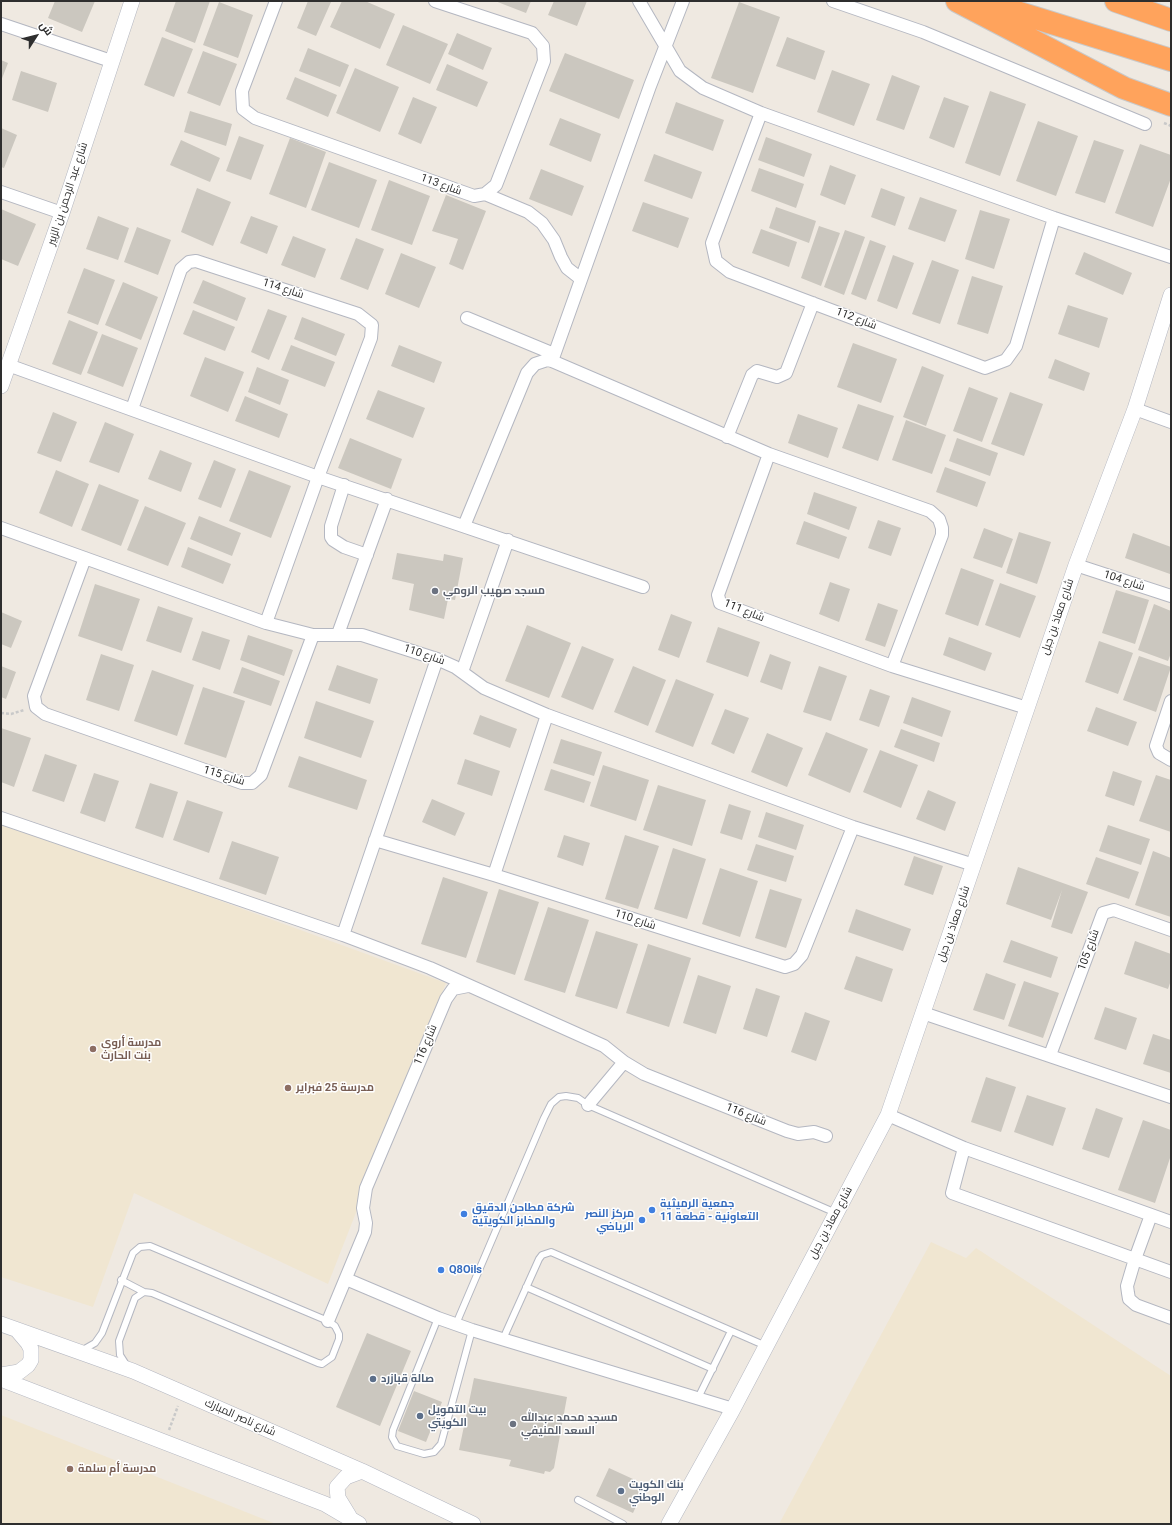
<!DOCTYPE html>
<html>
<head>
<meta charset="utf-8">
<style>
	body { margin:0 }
	#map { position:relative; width:1172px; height:1525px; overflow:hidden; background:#efe9e1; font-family:Roboto,Cairo,sans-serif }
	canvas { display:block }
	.frame { position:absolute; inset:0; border:2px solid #2e2e2e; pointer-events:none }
	.north { position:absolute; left:16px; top:16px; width:40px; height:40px; -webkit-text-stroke:3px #fff; paint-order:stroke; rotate:54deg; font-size:11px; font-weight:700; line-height:16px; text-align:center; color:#2e2e2e }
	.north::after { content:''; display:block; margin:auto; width:14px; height:18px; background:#2e2e2e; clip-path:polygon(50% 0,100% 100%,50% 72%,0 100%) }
</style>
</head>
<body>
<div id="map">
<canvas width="1172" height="1525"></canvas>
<div class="frame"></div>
<div class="north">ش</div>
</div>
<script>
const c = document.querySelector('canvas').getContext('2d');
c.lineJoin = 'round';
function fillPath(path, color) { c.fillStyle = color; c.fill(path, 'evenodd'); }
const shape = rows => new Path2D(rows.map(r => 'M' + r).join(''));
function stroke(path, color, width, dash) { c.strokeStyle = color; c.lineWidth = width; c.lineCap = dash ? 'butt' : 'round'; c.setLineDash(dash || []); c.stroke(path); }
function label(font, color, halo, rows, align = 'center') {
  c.font = font + ' Roboto,Cairo,sans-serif'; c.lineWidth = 3; c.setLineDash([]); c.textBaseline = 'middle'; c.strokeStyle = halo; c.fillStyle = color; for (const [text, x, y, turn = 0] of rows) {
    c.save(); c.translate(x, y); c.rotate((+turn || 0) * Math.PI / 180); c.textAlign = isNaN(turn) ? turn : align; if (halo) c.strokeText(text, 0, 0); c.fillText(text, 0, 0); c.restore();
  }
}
fillPath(shape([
	[1,821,446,983,328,1284,134,1193,93,1307,1,1277],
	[931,1242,966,1258,976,1248,1171,1376,1171,1524,779,1524],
	[1,1415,276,1524,1,1524]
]), '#f0e6d1');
fillPath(shape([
	[55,1,95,1,82,32,48,18],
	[176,1,210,1,195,43,165,31],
	[308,1,331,2,316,36,297,28],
	[342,1,365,1,395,14,380,49,330,27],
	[495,1,531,1,526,13],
	[554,1,587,1,577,26,548,15],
	[219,2,253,15,238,58,203,45],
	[739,2,780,17,753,93,711,78],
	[403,25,448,44,430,84,386,65],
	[457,33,492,48,483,70,448,54],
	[162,37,193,49,174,97,144,85],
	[787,37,825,51,815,80,776,66],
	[308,48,349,65,340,87,299,71],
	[203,51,237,64,220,106,187,93],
	[565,53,634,80,619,119,549,91],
	[1,60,8,63,1,81],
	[447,64,488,82,477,107,436,90],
	[355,68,399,87,380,132,336,113],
	[832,70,870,84,854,126,817,112],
	[21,71,57,83,48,112,12,100],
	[892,75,920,86,904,130,876,120],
	[295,77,337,95,328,117,286,99],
	[990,91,1026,104,1000,176,965,163],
	[413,97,437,107,421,144,398,134],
	[944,97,969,106,954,148,929,138],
	[676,102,724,120,713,151,665,133],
	[190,111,232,124,226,146,184,132],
	[560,118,601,134,591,162,549,145],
	[1038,121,1078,136,1056,196,1016,181],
	[1,128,17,135,4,168,1,167],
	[239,136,264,145,251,180,226,171],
	[766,137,812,154,804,177,758,160],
	[290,138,326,152,306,208,269,194],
	[181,140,220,158,210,182,170,165],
	[1094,140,1124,150,1105,203,1075,193],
	[1140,144,1171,155,1171,178,1153,227,1115,213],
	[654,154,702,172,692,199,644,181],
	[329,162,377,180,359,228,311,210],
	[830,165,856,175,845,205,820,195],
	[759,168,804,184,796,208,751,191],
	[541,169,584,186,572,216,529,199],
	[389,180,430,196,412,245,371,230],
	[197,188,231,202,213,246,181,232],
	[881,188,905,197,895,226,871,217],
	[446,195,486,211,463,270,449,264,458,239,432,231],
	[920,197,957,210,945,242,908,229],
	[643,202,689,218,678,248,632,231],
	[776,207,816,221,809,243,769,228],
	[1,209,36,224,18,266,1,259],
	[980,210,1010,219,994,269,965,259],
	[98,216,129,228,118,260,86,249],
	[251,216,278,226,267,254,240,243],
	[819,226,840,233,821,286,801,278],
	[137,227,171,240,158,275,124,262],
	[761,229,797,242,789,267,752,253],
	[845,230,865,237,844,295,824,287],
	[293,236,326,249,315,278,281,265],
	[356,238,384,249,368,290,340,279],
	[870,240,886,246,866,300,851,294],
	[1084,252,1132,273,1123,295,1075,274],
	[401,253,436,267,419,308,385,294],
	[893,255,914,263,897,309,877,301],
	[932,260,959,270,940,324,912,314],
	[84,268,115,280,98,325,67,313],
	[972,276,1003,286,988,334,957,324],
	[203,280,246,298,237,321,193,303],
	[123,282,158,297,141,340,105,325],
	[1068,305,1108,318,1099,348,1058,334],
	[268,309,287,316,269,360,251,352],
	[193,310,235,327,225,351,183,334],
	[302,317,345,334,336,356,294,339],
	[69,320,98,332,81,375,52,364],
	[102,334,138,348,123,387,87,373],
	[853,343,897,359,881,403,837,387],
	[291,345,335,362,325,387,281,370],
	[399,345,442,362,434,383,391,366],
	[205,357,244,372,228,412,190,396],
	[1055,359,1090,373,1084,391,1048,378],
	[922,366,944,375,926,426,903,417],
	[257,367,289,380,280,405,248,392],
	[969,387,998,398,982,442,953,431],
	[378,390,425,408,413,438,366,419],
	[1010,392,1043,404,1024,456,991,444],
	[245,396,288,414,279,438,235,421],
	[858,404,894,416,878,461,842,448],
	[53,412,77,422,61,462,37,453],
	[798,414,838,428,828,458,788,443],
	[906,420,946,435,932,474,892,460],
	[105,422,134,434,119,473,89,462],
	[350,438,402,459,391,489,338,468],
	[957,438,998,453,990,476,949,461],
	[160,450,192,463,181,492,148,479],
	[214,460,236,469,221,508,198,499],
	[945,467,986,482,977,507,936,492],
	[56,470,89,484,72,527,39,513],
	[249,470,291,486,271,538,229,521],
	[99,484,139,500,121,546,81,530],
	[814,492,857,507,849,530,807,514],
	[145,506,186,523,168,566,127,550],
	[199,516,241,533,232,556,190,539],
	[878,520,901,528,891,556,868,548],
	[804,521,847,537,839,559,796,544],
	[984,528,1013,539,1002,568,973,558],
	[1019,532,1051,542,1037,584,1006,573],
	[1133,533,1171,547,1170,574,1125,558],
	[188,547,231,564,223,584,181,567],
	[397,553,443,561,444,554,463,558,455,600,448,599,444,619,409,610,414,584,392,579],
	[961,568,994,580,978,626,945,614],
	[830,582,850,589,839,622,819,614],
	[1000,583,1036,596,1020,638,985,625],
	[95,584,140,599,122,651,78,636],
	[1116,590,1149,600,1135,644,1102,633],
	[878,603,898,610,885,647,865,640],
	[1154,604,1171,611,1171,653,1168,661,1138,650],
	[158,606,193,618,181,653,146,641],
	[1,612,22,621,11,648,1,644],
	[671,614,692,622,679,658,658,650],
	[527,625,571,643,549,698,505,681],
	[718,627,760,642,748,677,706,662],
	[202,631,230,640,220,670,192,660],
	[248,635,293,650,284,676,240,660],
	[949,637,992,653,985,671,943,655],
	[1099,641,1133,653,1118,694,1085,682],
	[582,646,614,659,593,710,561,697],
	[101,654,134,665,119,711,86,700],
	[770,654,791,662,782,690,760,682],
	[1139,656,1171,667,1156,712,1123,700],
	[337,665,378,679,370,704,328,690],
	[1,666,16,672,6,699,1,697],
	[633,666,666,680,648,726,614,712],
	[819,666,847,676,831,721,803,712],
	[242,667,280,681,271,706,233,693],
	[152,670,194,685,177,736,134,721],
	[676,679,714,694,693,747,655,732],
	[203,687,245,701,226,758,184,744],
	[870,689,890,696,879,727,859,720],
	[912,697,951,711,942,737,903,723],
	[316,701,374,721,361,758,304,738],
	[1096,707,1137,722,1128,746,1087,731],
	[725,709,749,718,734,754,711,744],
	[480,715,517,729,510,748,473,734],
	[1,728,31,738,14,787,1,782],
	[901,729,940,743,934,762,894,747],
	[826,732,868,749,850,793,808,775],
	[767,733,803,748,787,787,751,772],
	[561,739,602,752,594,776,553,763],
	[880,750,918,765,901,808,863,792],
	[45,754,77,765,64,802,32,791],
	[299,756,367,780,357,810,288,787],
	[465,759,500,771,492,796,457,784],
	[603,765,649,780,636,821,590,806],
	[551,769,591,782,584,803,544,790],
	[1113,771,1142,781,1134,806,1105,796],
	[94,773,119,781,105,822,80,813],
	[1156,775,1171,780,1171,832,1139,821],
	[150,783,178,792,163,838,135,828],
	[658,785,706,800,692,846,643,830],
	[928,790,956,802,945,831,916,819],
	[432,799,465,813,455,836,422,822],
	[187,800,223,812,209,853,173,840],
	[729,804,751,811,742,840,720,833],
	[766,812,804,825,796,850,758,837],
	[1108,825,1150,839,1141,865,1099,851],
	[564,835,590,843,583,866,557,857],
	[625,835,659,846,638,909,605,899],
	[232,841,279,857,266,895,219,879],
	[756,844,794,856,786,882,747,870],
	[673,848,706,859,687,919,654,909],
	[1153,851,1171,858,1171,917,1135,905],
	[914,856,943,866,933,895,904,885],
	[1096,857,1139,872,1129,899,1086,884],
	[1018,867,1088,892,1072,934,1051,927,1062,890,1051,920,1006,904],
	[720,868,758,881,740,937,702,924],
	[443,877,488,892,466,958,421,944],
	[499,889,539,902,515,975,476,962],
	[770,889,802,899,786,948,755,938],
	[548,907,589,920,565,993,524,980],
	[856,909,911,929,903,951,848,932],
	[596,931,638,944,617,1009,575,996],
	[1011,940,1058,957,1051,978,1003,962],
	[1135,941,1171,954,1171,980,1168,989,1124,974],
	[648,944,691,958,669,1027,626,1013],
	[856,956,893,969,882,1002,844,989],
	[986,973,1016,984,1004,1020,973,1010],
	[698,975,731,986,716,1034,683,1023],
	[1024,981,1059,993,1043,1038,1008,1026],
	[756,988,780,996,767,1037,743,1029],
	[1105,1007,1137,1018,1126,1050,1094,1039],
	[805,1012,830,1021,816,1061,791,1052],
	[1153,1034,1171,1040,1171,1073,1143,1064],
	[986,1077,1016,1087,1001,1132,971,1122],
	[1027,1095,1066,1108,1053,1146,1014,1132],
	[1096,1108,1123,1118,1109,1158,1082,1149],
	[1143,1120,1171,1130,1171,1155,1155,1203,1118,1190],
	[367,1333,411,1351,380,1426,336,1407],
	[474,1378,567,1397,554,1468,550,1472,545,1471,544,1474,509,1466,511,1460,459,1450],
	[414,1391,442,1402,426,1442,398,1431],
	[609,1468,646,1485,633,1513,596,1496]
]), '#cbc7bf');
const service = shape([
	[121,1280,144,1292],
	[526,1287,713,1369],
	[438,1318,393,1430,392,1437,397,1446,424,1454,434,1452,441,1444,472,1330],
	[456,1324,544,1118,551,1104,559,1097,566,1096,578,1098,588,1105,836,1213],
	[503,1339,539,1259,542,1255,551,1252,766,1346],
	[81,1351,95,1343,102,1333,133,1253,140,1247,150,1246,328,1321,335,1326,339,1334,339,1339,332,1357,322,1364,318,1363,152,1293,144,1292,135,1298,119,1341,120,1355,127,1366],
	[698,1398,731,1331],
	[578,1500,623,1524]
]);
const minor = shape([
	[276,1,242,91,243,109,255,118,474,196,485,194,496,185,544,61,543,46,532,33,435,1],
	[639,1,680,71,703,88,761,113,1054,218,1171,257],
	[833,1,923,32,1145,124],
	[1,24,111,61],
	[761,113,712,243,716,261,730,272,985,368,1006,360,1016,346,1054,218],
	[1,192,62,213],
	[485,194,528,212,542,223,554,240,561,257,567,268,581,279],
	[467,318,554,354],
	[552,361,650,86,683,1],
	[8,365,318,477,643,587],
	[132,409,181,269,189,262,196,261,358,314,372,325,371,338,318,477,266,623],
	[1135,409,1171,422],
	[727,437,752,375,757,371,777,377,786,373,813,303],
	[769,454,718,595,720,603,892,666,1027,708],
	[344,485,331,526,331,537,333,540,344,547,367,555],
	[464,526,527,373,535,364,547,360,552,361,769,454,930,511,939,519,942,528,942,535,892,666],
	[1,528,266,623,313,635,362,635,437,659,455,667,484,688,547,715,853,827,974,865],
	[85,558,34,696,36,707,45,714,242,783,252,783,261,775,313,635],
	[1076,565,1171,596],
	[338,634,387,499],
	[462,672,508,540],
	[1171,701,1156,746,1159,753,1171,760],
	[1,818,343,935,430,968,604,1046,624,1062,644,1074,787,1131,798,1134,814,1132,826,1136],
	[375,840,494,875,785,967,794,964,802,955,853,827],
	[494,875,547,715],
	[343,935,437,659],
	[923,1013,1171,1097],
	[1050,1055,1103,913,1114,910,1171,930],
	[588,1105,624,1062],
	[888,1115,964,1148,1171,1222],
	[964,1148,952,1193,1171,1272],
	[1151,1215,1135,1259,1127,1286,1128,1293,1129,1299,1136,1305,1171,1318],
	[346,1279,438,1318,472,1330,733,1409],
	[328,1321,365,1232,366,1223,363,1208,366,1188,446,999,453,989,468,986]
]);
const tertiary = shape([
	[1,386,62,213,132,1],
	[1,1324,133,1371,362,1471,473,1524],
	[1,1375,19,1372,28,1365,31,1360,31,1349,28,1343,17,1330],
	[1,1379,325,1504,359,1524],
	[349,1516,338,1498,337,1487,346,1477,362,1471],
	[669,1524,733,1409,888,1115,1076,565,1135,409,1171,295]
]);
const motorway = shape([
	[957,1,1124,88,1171,105],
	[981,1,1171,60],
	[1116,1,1171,20]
]);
stroke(service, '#b4b7c1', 8);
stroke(minor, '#b4b7c1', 14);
stroke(tertiary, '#b4b7c1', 16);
stroke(motorway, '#c9c9c9', 24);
stroke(shape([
	[1164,123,1171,126],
	[1,713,11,714,24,710],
	[169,1430,178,1406]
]), '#c9c9c9', 2.5, [3, 2]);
stroke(service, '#fff', 6);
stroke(minor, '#fff', 12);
stroke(tertiary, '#fff', 15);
stroke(motorway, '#ffa35c', 22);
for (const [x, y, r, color] of [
	[435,591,4,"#6b7280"],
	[93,1049,4,"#8d6e63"],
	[288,1088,4,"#8d6e63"],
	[652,1210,4,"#3f7fe0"],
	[464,1214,4,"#3f7fe0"],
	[642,1220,4,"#3f7fe0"],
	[441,1270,4,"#3f7fe0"],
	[373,1379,4,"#5c6f8a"],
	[420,1416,4,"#5c6f8a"],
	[513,1424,4,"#6b7280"],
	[70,1469,4,"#8d6e63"],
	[621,1491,4,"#5c6f8a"]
]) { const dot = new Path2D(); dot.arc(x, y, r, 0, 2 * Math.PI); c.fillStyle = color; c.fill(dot); stroke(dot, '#fff', 1.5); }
label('11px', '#2e2e2e', '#fff', [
	["شارع 113",441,185,20],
	["شارع عبد الرحمن بن الزبير",68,194,-72],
	["شارع 114",283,289,18],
	["شارع 112",856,319,21],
	["شارع 104",1124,581,18],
	["شارع 111",744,611,22],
	["شارع معاذ بن جبل",1058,617,-71],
	["شارع 110",424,655,19],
	["شارع 115",224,776,17],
	["شارع 110",635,920,18],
	["شارع معاذ بن جبل",954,924,-71],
	["شارع 105",1089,950,-70],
	["شارع 116",426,1045,-67],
	["شارع 116",746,1115,22],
	["شارع معاذ بن جبل",831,1223,-62],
	["شارع ناصر المبارك",240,1418,24]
]);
label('bold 11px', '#5b616d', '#fff', [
	["مسجد صهيب الرومي",443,591],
	["مسجد محمد عبدالله",521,1418],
	["السعد المنيفي",521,1431]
], 'left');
label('bold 11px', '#785e54', '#fff', [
	["مدرسة أروى",101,1043],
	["بنت الحارث",101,1056],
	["مدرسة 25 فبراير",296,1088],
	["مدرسة أم سلمة",78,1469]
], 'left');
label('bold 11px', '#366cbe', '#fff', [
	["جمعية الرميثية",660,1204],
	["التعاونية - قطعة 11",660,1217],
	["شركة مطاحن الدقيق",472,1208],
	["والمخابز الكويتية",472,1221],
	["مركز النصر",634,1214,"right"],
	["الرياضي",634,1227,"right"],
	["Q8Oils",449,1270]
], 'left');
label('bold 11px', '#4e5e75', '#fff', [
	["صالة قبازرد",381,1379],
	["بيت التمويل",428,1410],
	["الكويتي",428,1423],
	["بنك الكويت",629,1485],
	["الوطني",629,1498]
], 'left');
</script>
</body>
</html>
